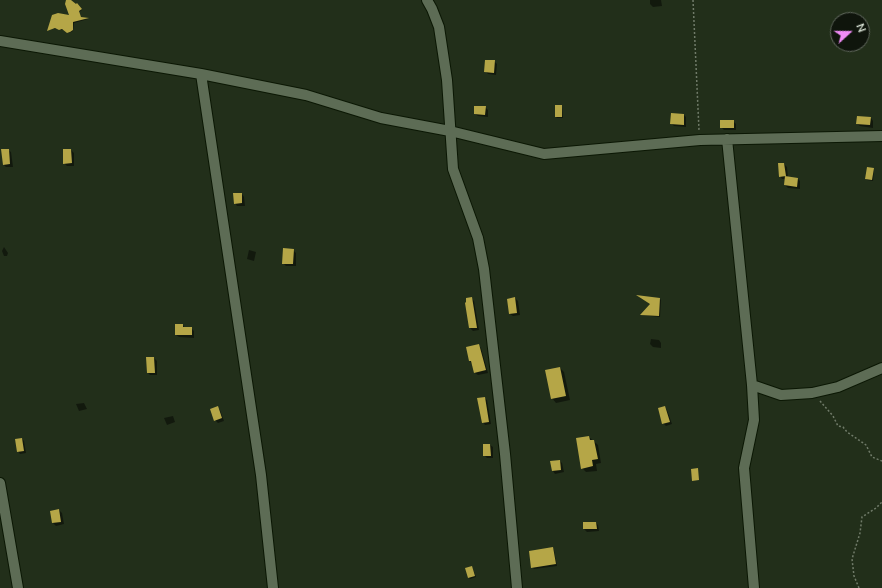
<!DOCTYPE html>
<html>
<head>
<meta charset="utf-8">
<style>
	body { margin:0 }
	#map { position:relative; width:882px; height:588px; overflow:hidden; background:#222f1a; font-family:"Nunito Sans",sans-serif }
	canvas { display:block }
	.north { position:absolute; left:830px; top:12px; width:40px; height:40px; box-sizing:border-box; background:#0f150c; border:1px solid #61685e; border-radius:50%; rotate:69deg; font-size:11px; font-weight:700; line-height:16px; text-align:center; color:#dce5d8 }
	.north::after { content:''; display:block; margin:auto; width:14px; height:18px; background:#f08bf6; clip-path:polygon(50% 0,100% 100%,50% 72%,0 100%) }
</style>
</head>
<body>
<div id="map">
<canvas width="882" height="588"></canvas>
<div class="north">N</div>
</div>
<script>
const c = document.querySelector('canvas').getContext('2d');
c.lineJoin = 'round';
function fillPath(path, color) { c.fillStyle = color; c.fill(path, 'evenodd'); }
const shape = rows => new Path2D(rows.map(r => 'M' + r).join(''));
function stroke(path, color, width, dash) { c.strokeStyle = color; c.lineWidth = width; c.lineCap = dash ? 'butt' : 'round'; c.setLineDash(dash || []); c.stroke(path); }
fillPath(shape([
	[650,0,661,0,662,6,653,7,650,4],
	[77,4,82,10,79,12,81,18,88,19,74,23,73,31,69,33,64,30,61,30,57,28,48,30,71,16],
	[494,61,497,64,496,75,488,74,486,72],
	[562,106,563,118,557,118,556,117],
	[485,107,488,110,488,117,478,116,475,114],
	[684,115,686,117,686,127,674,126,671,123],
	[871,118,873,121,873,128,860,126,857,124],
	[733,121,736,124,736,130,724,130,721,127],
	[8,150,11,152,13,167,6,167,3,164],
	[71,150,74,153,74,166,67,166,64,163],
	[784,164,787,167,788,178,798,179,800,181,800,189,788,188,785,185,786,179,782,179,780,176],
	[873,169,874,170,873,181,867,180,866,179],
	[242,194,244,197,245,206,237,206,235,203],
	[4,247,8,253,7,256,4,256,2,251],
	[249,250,256,252,254,261,247,259],
	[293,250,296,253,296,266,286,266,283,263],
	[639,297,660,299,661,300,660,317,641,315,652,304],
	[471,298,474,301,479,330,473,331,470,328],
	[515,298,518,301,520,315,513,316,510,314],
	[183,325,185,328,191,328,194,331,194,338,179,337,176,335],
	[651,339,659,340,661,343,661,348,653,347,650,344],
	[478,345,481,348,488,373,478,375,475,373,472,364,470,361],
	[154,358,157,361,157,375,150,375,148,373],
	[560,368,564,372,570,400,556,403,552,398],
	[484,398,487,400,491,424,485,425,483,422],
	[84,403,87,409,79,411,76,404],
	[665,407,667,410,672,424,666,426,663,423],
	[217,408,220,410,224,421,218,423,215,420],
	[173,416,175,422,167,425,164,418],
	[589,437,598,445,601,463,596,464,597,471,586,472,582,468],
	[22,439,24,441,26,453,20,454,18,451],
	[484,445,490,445,493,447,493,458,487,458,484,455],
	[560,461,562,463,564,472,555,474,553,471],
	[59,510,62,513,64,524,56,526,53,523,51,512],
	[596,523,598,525,599,531,587,532,584,529],
	[552,548,554,550,557,566,534,569,532,567],
	[472,567,476,577,470,579,469,578]
]), '#0007');
fillPath(shape([
	[66,0,71,0,76,4,77,3,82,9,79,11,81,17,89,18,73,22,73,30,70,32,67,33,62,29,59,30,55,28,47,31,52,15,58,13,69,15,65,4],
	[485,60,495,60,494,73,484,72],
	[555,105,562,105,562,117,555,117],
	[474,106,486,106,485,115,474,114],
	[671,113,684,114,684,125,670,124],
	[857,116,871,117,870,125,856,124],
	[720,120,734,120,734,128,720,128],
	[1,149,9,149,10,164,3,165],
	[63,149,71,149,72,163,63,164],
	[778,163,784,163,786,176,779,177],
	[867,167,874,168,872,180,865,179],
	[785,176,798,178,797,187,784,185],
	[233,193,242,193,242,203,234,204],
	[283,248,294,249,293,264,282,264],
	[636,295,660,298,659,316,640,315,650,304],
	[472,297,477,328,469,328,465,303,466,302,466,298],
	[515,297,517,313,509,314,507,299],
	[175,324,183,324,183,327,192,327,192,335,175,335],
	[479,344,486,370,474,373,471,361,469,361,466,347],
	[146,357,154,357,155,373,147,373],
	[560,367,566,396,551,399,545,370],
	[485,397,489,422,482,423,477,398],
	[218,406,222,418,214,421,210,409],
	[665,406,670,422,662,424,658,408],
	[589,436,590,440,594,440,598,459,592,460,593,466,581,469,576,438],
	[22,438,24,451,17,452,15,439],
	[483,444,490,444,491,456,483,456],
	[560,460,561,470,552,471,550,461],
	[698,468,699,480,692,481,691,469],
	[59,509,61,522,52,523,50,511],
	[583,522,596,522,597,529,583,529],
	[553,547,556,564,531,568,529,551],
	[472,566,475,576,468,578,465,568]
]), '#b5a647');
const street = shape([
	[427,0,432,9,439,27,447,80,453,169,478,238,484,269,505,454,517,588],
	[0,41,201,74,306,95,381,118,450,131,544,154,700,140,882,136],
	[201,74,261,475,273,588],
	[727,139,752,385,754,420,744,468,754,588],
	[752,385,781,395,812,393,838,387,882,368],
	[0,483,18,588]
]);
stroke(street, '#0b1704', 12);
stroke(shape([
	[693,0,699,130],
	[820,401,833,416,838,426,843,427,847,432,866,445,872,457,882,461],
	[859,588,854,576,852,559,860,533,862,517,876,508,882,502]
]), '#707b69', 1.5, [2, 2]);
stroke(street, '#5d6c55', 10);
</script>
</body>
</html>
